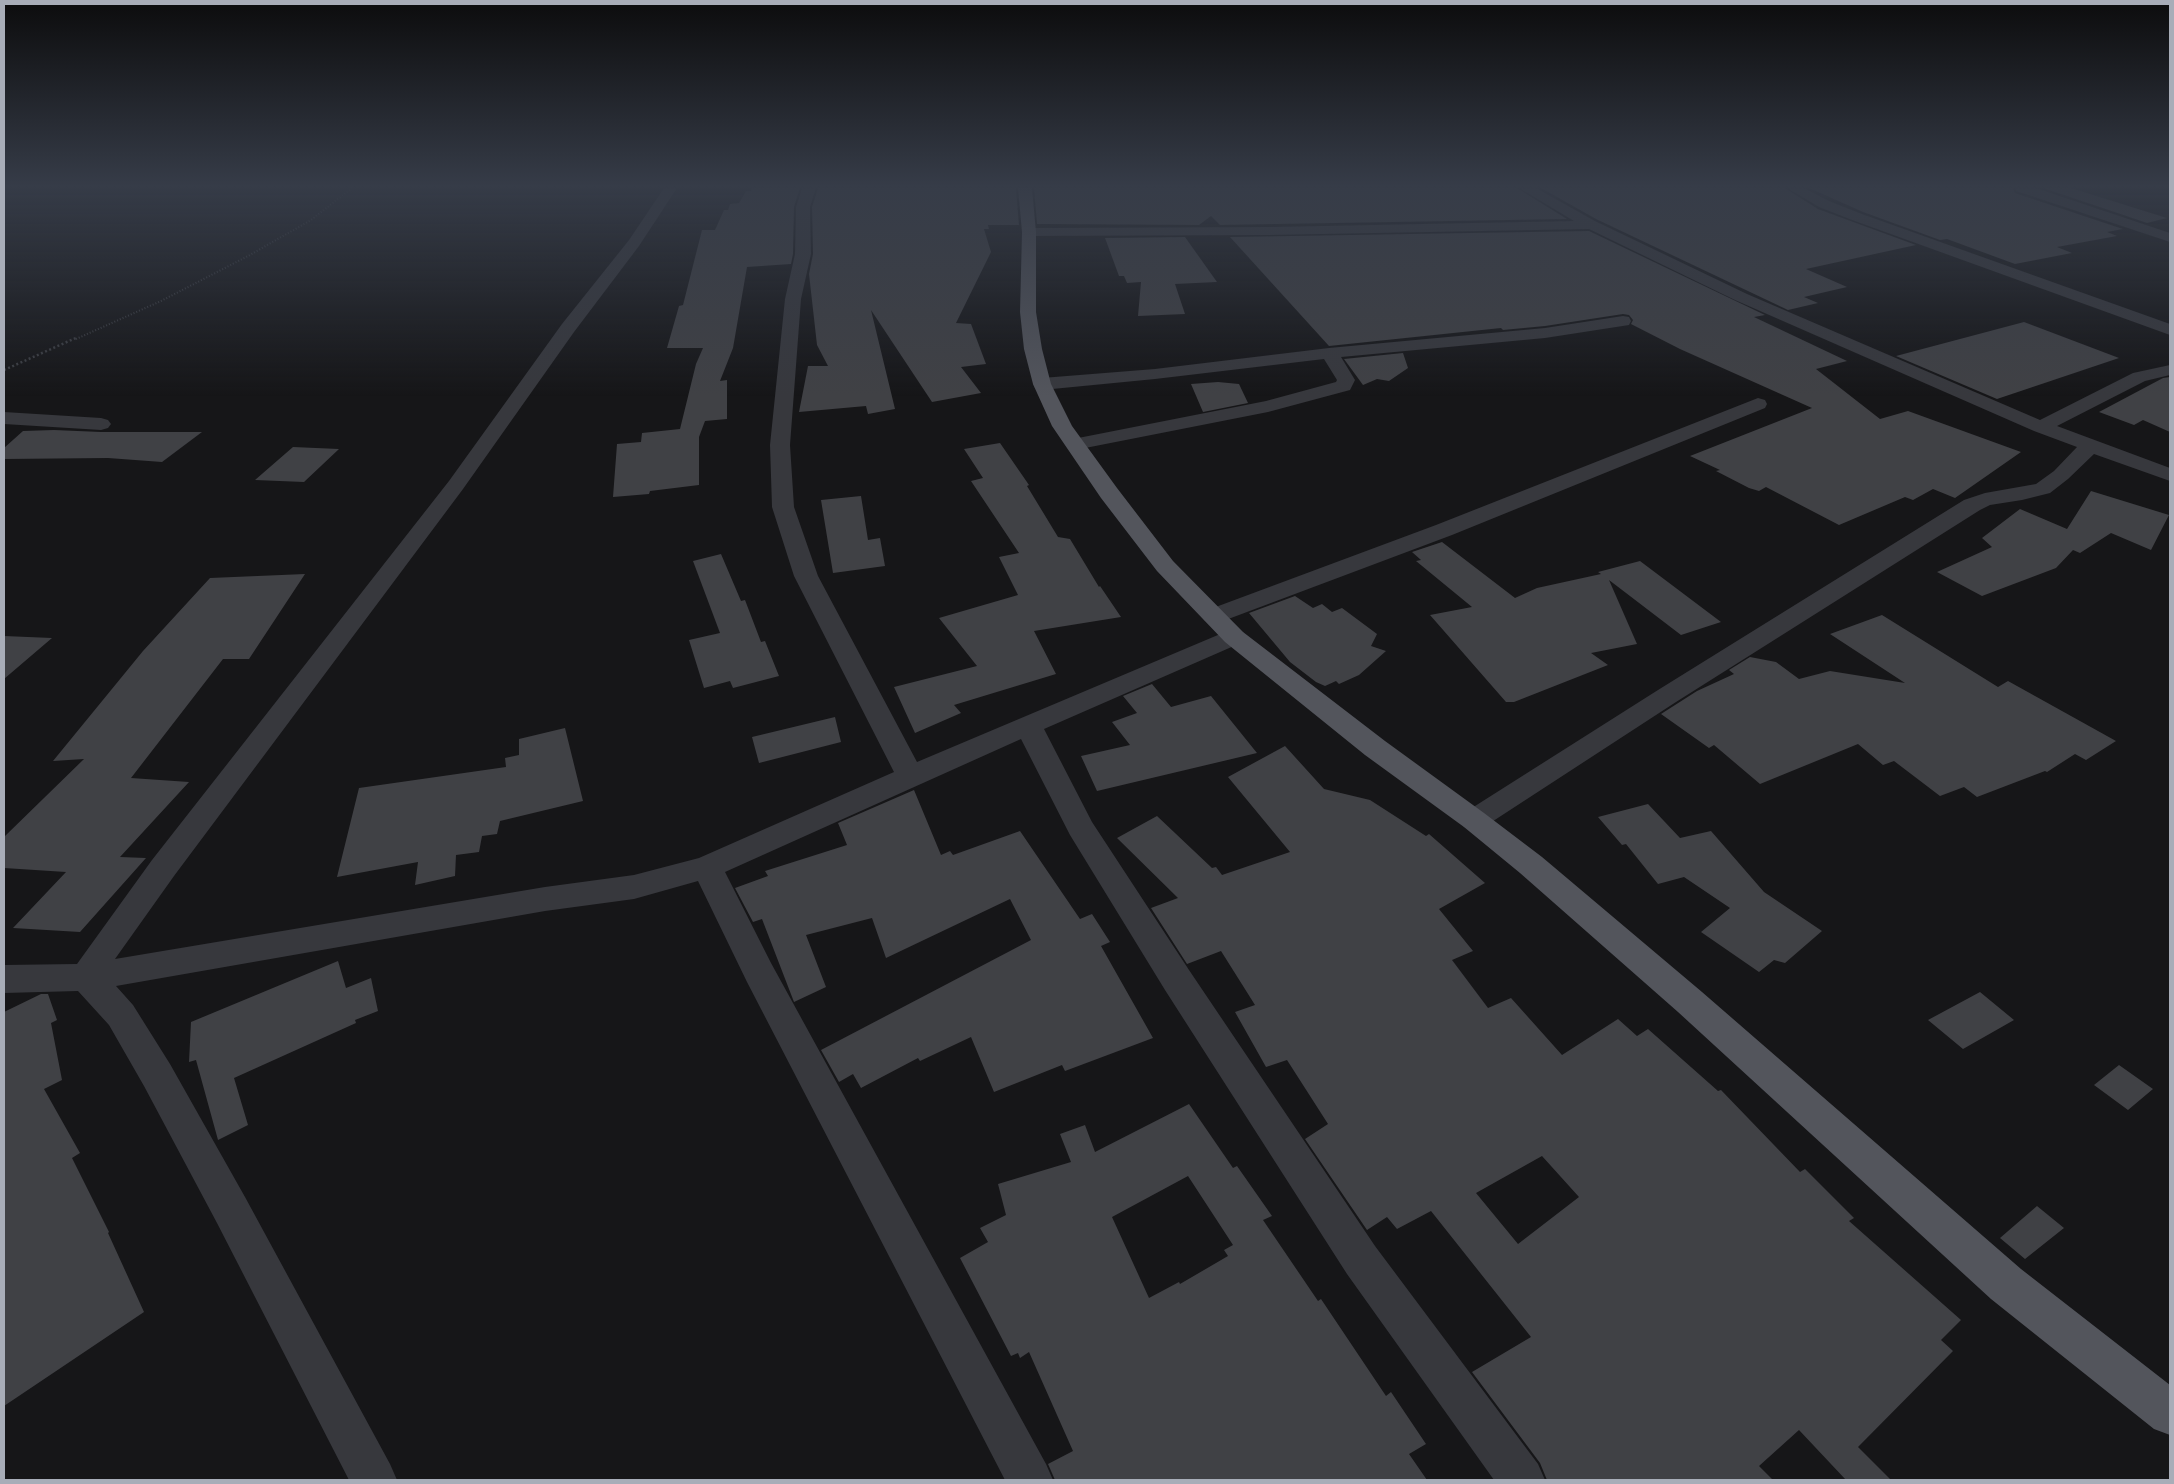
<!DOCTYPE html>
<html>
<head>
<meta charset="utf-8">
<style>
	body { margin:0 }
	#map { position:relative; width:2174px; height:1484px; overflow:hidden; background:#161618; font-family:Helvetica,sans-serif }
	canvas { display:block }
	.frame { position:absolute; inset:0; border:5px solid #a8adb8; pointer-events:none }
</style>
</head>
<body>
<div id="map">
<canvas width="2174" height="1484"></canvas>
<div class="frame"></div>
</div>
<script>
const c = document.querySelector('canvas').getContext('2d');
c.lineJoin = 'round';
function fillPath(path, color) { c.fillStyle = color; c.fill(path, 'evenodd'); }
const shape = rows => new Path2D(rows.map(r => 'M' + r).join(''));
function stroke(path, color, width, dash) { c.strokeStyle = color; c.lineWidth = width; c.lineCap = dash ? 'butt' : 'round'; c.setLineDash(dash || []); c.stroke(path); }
fillPath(shape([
	[752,188,800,188,794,207,793,254,791,264,747,267,733,348,720,381,727,380,727,419,705,421,699,437,699,485,650,491,649,494,613,497,617,444,641,442,642,433,680,429,696,364,703,348,667,348,679,306,683,305,702,230,715,230,724,210,728,210,730,204,739,203,746,191,751,191],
	[818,188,1016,188,1019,225,988,225,989,229,984,229,991,252,956,323,971,324,986,364,961,367,981,393,932,402,871,310,895,409,868,414,866,406,799,412,808,366,828,366,817,345,809,274,813,254,812,207],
	[1034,188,1517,188,1567,219,1220,225,1211,216,1199,225,1037,224],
	[1541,188,1785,188,1818,209,1916,245,1806,269,1847,287,1804,297,1818,303,1788,310,1596,219],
	[1809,188,2013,188,2015,193,2123,229,2107,232,2117,236,2057,247,2072,253,2015,264,1947,239,1940,240,1863,212],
	[2043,188,2071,188,2167,218,2147,223],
	[1589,231,1765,315,1754,317,1847,361,1816,369,1880,419,1908,411,2021,452,1955,498,1933,489,1913,500,1905,497,1839,525,1766,487,1759,491,1749,488,1716,471,1720,470,1690,456,1812,408,1680,349,1631,324,1633,320,1629,315,1623,314,1545,326,1503,330,1501,328,1329,346,1230,237],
	[1185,237,1217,282,1175,284,1185,314,1138,316,1141,282,1127,283,1124,276,1119,276,1105,238],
	[2024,322,2119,358,1997,399,1896,356],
	[1403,353,1408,368,1389,381,1377,379,1363,385,1344,359],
	[2170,377,2170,432,2143,420,2134,425,2099,412,2163,378],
	[1218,382,1239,384,1248,403,1203,412,1191,384],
	[54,430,101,432,202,432,162,462,108,458,4,459,4,448,23,431],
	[1000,443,1029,485,1027,486,1058,537,1070,539,1099,587,1100,586,1121,617,1034,631,1056,674,954,705,961,713,915,733,894,687,977,666,939,618,1018,595,999,557,1019,553,971,481,983,478,964,449],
	[293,447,339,449,304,482,255,480],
	[2091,491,2169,515,2151,550,2111,533,2080,553,2073,550,2056,568,1982,596,1937,572,1992,547,1982,538,2020,509,2067,529],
	[861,496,868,540,880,538,885,566,833,573,821,500],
	[1442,542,1515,598,1537,588,1601,574,1598,572,1640,561,1721,622,1681,635,1609,580,1637,644,1591,653,1608,665,1514,702,1506,702,1430,615,1472,607,1416,561,1421,560,1412,552],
	[721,554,741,601,745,600,761,642,765,641,779,676,733,688,730,681,704,688,689,640,720,633,693,561],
	[305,574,249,659,223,659,131,778,189,782,120,857,146,858,80,932,13,928,66,872,4,868,4,837,84,759,53,761,143,651,210,578],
	[1295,596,1313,608,1322,604,1332,612,1342,608,1377,634,1371,646,1386,651,1359,675,1339,684,1336,681,1325,686,1316,682,1290,662,1249,613],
	[1882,615,1998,687,2008,681,2116,741,2086,760,2075,754,2047,772,2045,771,1977,797,1964,787,1940,796,1894,761,1883,765,1858,744,1760,784,1714,745,1709,748,1661,714,1697,691,1734,674,1729,670,1750,657,1776,662,1799,679,1830,671,1905,683,1830,634],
	[4,636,52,638,4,679],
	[1152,684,1171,707,1211,696,1257,753,1097,791,1081,756,1130,745,1112,722,1137,713,1123,696],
	[835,717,841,742,759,763,752,737],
	[565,728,583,801,500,821,497,834,482,836,479,852,456,855,455,876,415,885,418,862,337,877,359,788,506,767,505,758,519,755,519,739],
	[1285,746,1324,789,1370,800,1426,836,1429,834,1485,883,1439,909,1473,951,1452,960,1488,1008,1511,998,1562,1055,1618,1019,1637,1036,1648,1029,1718,1091,1721,1090,1800,1172,1805,1169,1854,1218,1849,1221,1961,1320,1941,1340,1953,1351,1858,1447,1891,1480,1846,1480,1799,1430,1759,1466,1773,1480,1547,1480,1540,1463,1472,1372,1531,1337,1431,1211,1397,1229,1387,1217,1367,1230,1305,1139,1328,1124,1287,1060,1266,1067,1235,1012,1255,1005,1221,951,1187,964,1151,908,1178,898,1117,838,1157,816,1212,868,1216,867,1222,875,1290,852,1228,777],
	[1542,1156,1579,1197,1518,1244,1476,1193],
	[914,790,941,855,950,851,953,855,1020,831,1080,919,1092,914,1110,942,1101,946,1153,1038,1065,1071,1062,1065,994,1092,971,1037,920,1061,918,1058,861,1088,853,1074,839,1082,821,1050,1031,940,1010,899,886,958,872,918,806,935,826,987,794,1002,762,919,753,922,735,888,768,876,765,871,847,845,838,823],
	[1648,804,1680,838,1711,831,1764,892,1822,931,1785,963,1774,960,1759,972,1701,932,1730,908,1684,877,1658,884,1626,844,1622,845,1598,817],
	[338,961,346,988,371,978,378,1011,355,1020,356,1023,234,1078,248,1125,218,1140,196,1060,189,1062,191,1022],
	[1980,992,2014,1020,1963,1049,1928,1020],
	[41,994,48,994,57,1020,51,1023,62,1080,44,1089,80,1153,72,1158,109,1232,108,1233,144,1312,4,1406,4,1012],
	[2119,1065,2153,1089,2128,1110,2094,1085],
	[1189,1104,1233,1168,1237,1166,1272,1216,1263,1220,1318,1301,1321,1299,1386,1396,1391,1392,1426,1444,1409,1454,1427,1480,1055,1480,1048,1464,1073,1451,1029,1352,1020,1358,1018,1353,1011,1356,960,1258,988,1242,980,1228,1006,1215,998,1184,1071,1162,1060,1134,1085,1125,1095,1152],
	[1188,1176,1233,1245,1224,1250,1228,1256,1180,1284,1179,1282,1149,1298,1112,1217],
	[2037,1206,2064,1228,2025,1259,2000,1238]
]), '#404145');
stroke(shape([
	[76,339,161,301,250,255,311,220,352,188]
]), '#3d3f44', 2, [1, 2]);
stroke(shape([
	[4,370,78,337]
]), '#3d3f44', 2.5, [2, 2.5]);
fillPath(shape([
	[664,188,677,188,639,246,574,332,463,489,174,876,115,959,545,887,634,875,699,858,894,772,794,576,772,507,770,445,785,299,795,254,796,207,802,188,816,188,810,207,811,254,801,299,790,445,794,507,818,576,917,762,1225,632,1234,629,1243,632,1246,637,1243,642,1044,729,1092,822,1189,970,1375,1246,1538,1464,1545,1480,1494,1480,1347,1274,1165,990,1070,835,1021,739,725,872,771,963,1046,1464,1053,1480,1005,1480,747,982,698,881,634,899,545,911,116,986,133,1005,170,1064,245,1197,390,1464,397,1480,349,1480,217,1223,144,1086,109,1025,78,991,4,993,4,965,77,964,152,860,449,481,562,324,629,240,664,188],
	[1519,188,1536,188,1595,221,1747,294,2040,420,2133,373,2170,365,2170,375,2145,381,2057,426,2170,468,2170,481,2094,454,2068,479,2050,493,2022,500,1990,505,1980,510,1676,702,1484,827,1474,831,1464,827,1459,820,1464,813,1658,690,1964,500,1985,493,2036,484,2054,471,2077,447,2034,431,1735,300,1589,229,1270,235,1029,236,1024,235,1022,232,1024,229,1029,228,1270,227,1574,221,1519,188],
	[1787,188,1804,188,1829,201,1862,214,2170,324,2170,335,1852,220,1819,207,1787,188],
	[2015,188,2036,188,2170,233,2170,242,2016,191,2015,188],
	[1623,316,1629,317,1631,321,1629,325,1545,338,1341,357,1355,380,1350,390,1268,412,1075,450,1068,448,1065,444,1068,440,1266,401,1336,382,1337,380,1324,359,1155,379,1042,390,1035,388,1033,384,1035,380,1042,378,1155,369,1329,348,1545,328,1623,316],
	[1758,398,1765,400,1767,404,1765,408,1452,535,1223,621,1214,623,1205,621,1202,616,1205,611,1436,525,1758,398],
	[4,412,101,418,108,420,111,424,108,428,101,430,4,424,4,412]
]), '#37383d');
fillPath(shape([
	[1018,188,1032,188,1036,232,1036,312,1042,349,1051,384,1072,426,1117,488,1173,561,1243,632,1385,741,1484,813,1542,857,1702,992,2021,1269,2170,1385,2170,1435,2154,1429,1991,1299,1678,1012,1520,873,1464,827,1365,755,1225,642,1157,571,1101,498,1052,426,1033,384,1024,349,1020,312,1022,232,1018,188]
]), '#53555c');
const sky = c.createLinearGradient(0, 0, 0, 396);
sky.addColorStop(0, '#0c0c0d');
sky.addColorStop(0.47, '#363c48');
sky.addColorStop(1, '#363c4800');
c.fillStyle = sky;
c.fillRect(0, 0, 2174, 396);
</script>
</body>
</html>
